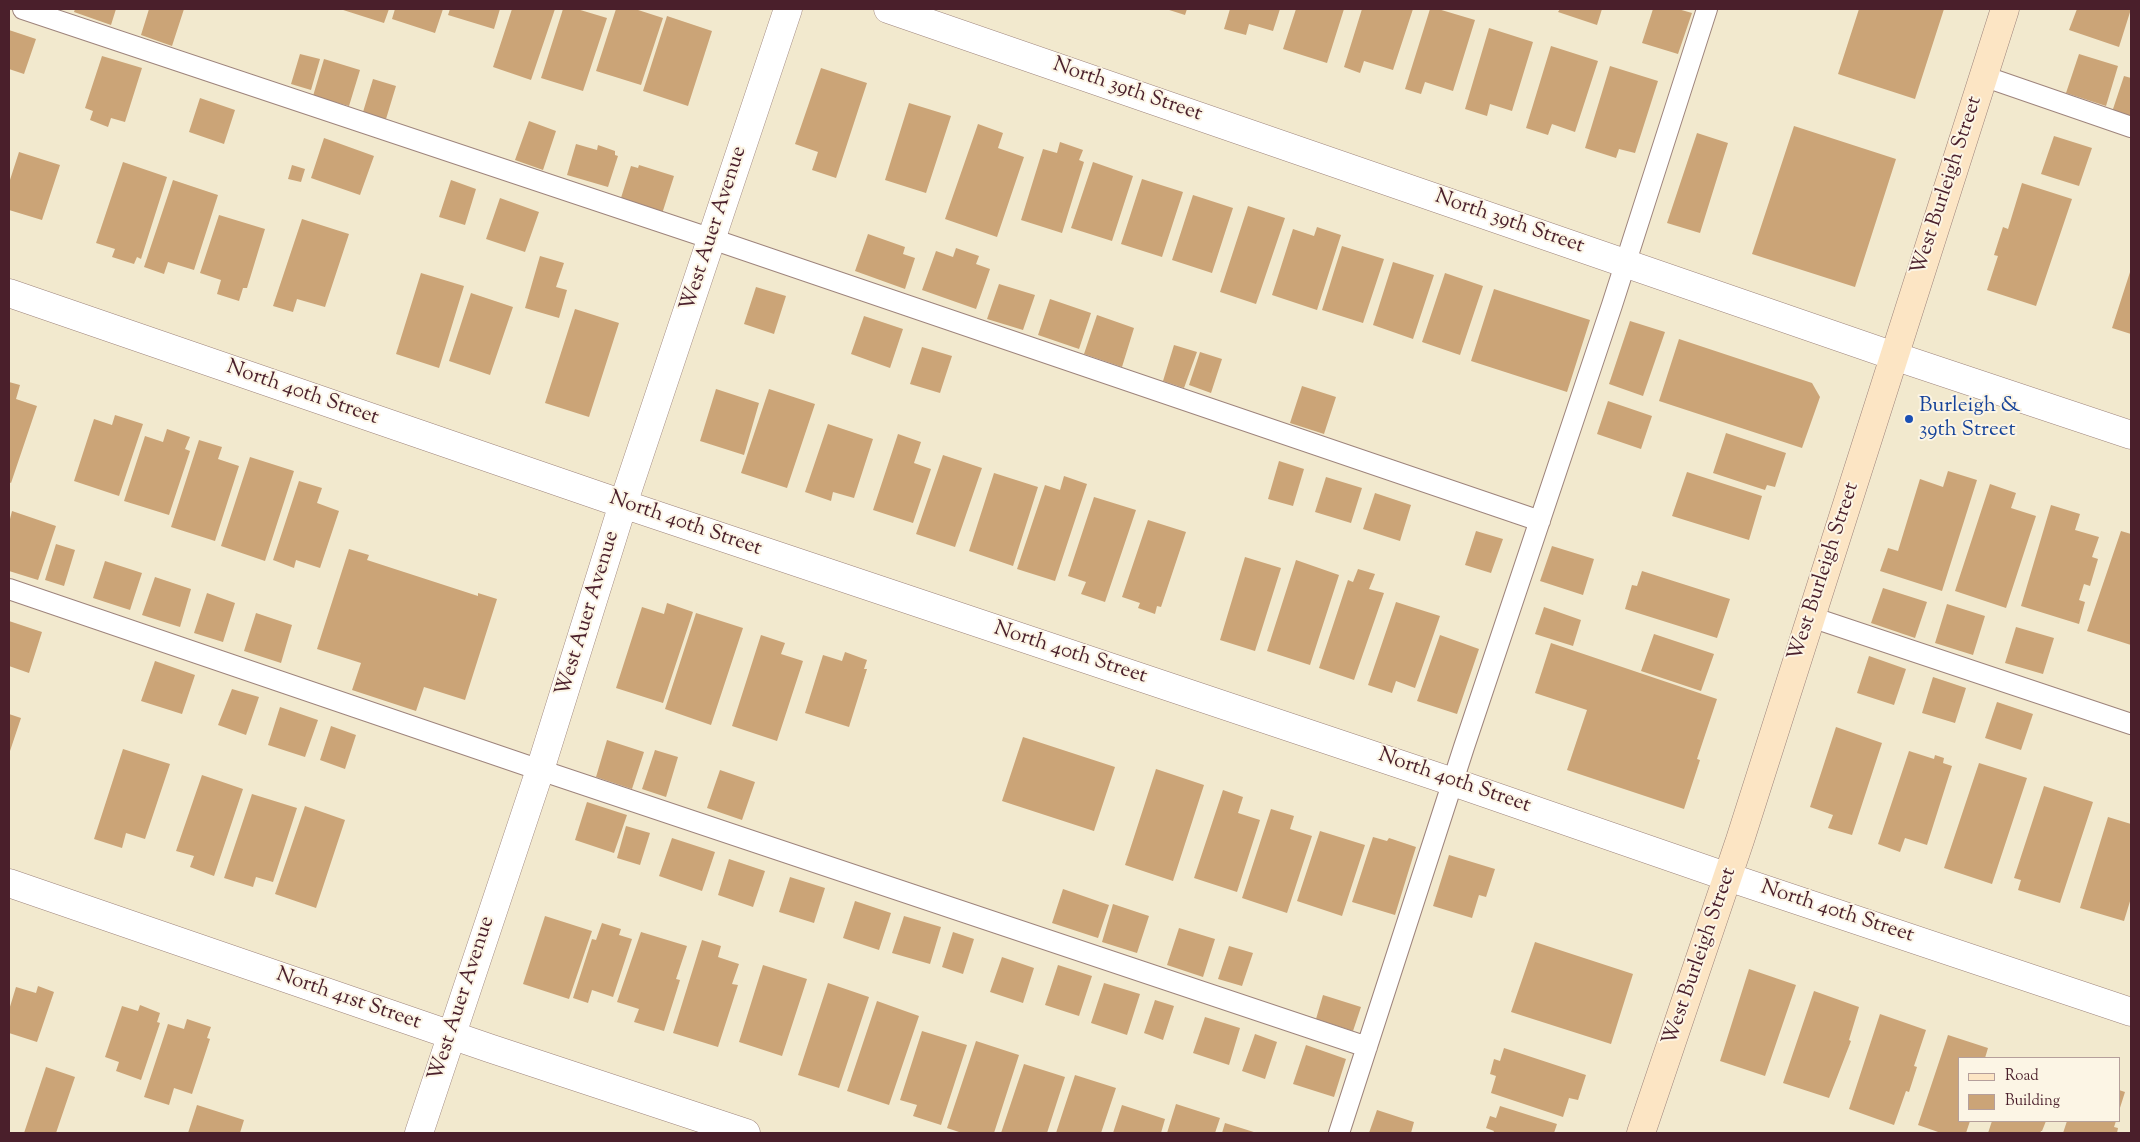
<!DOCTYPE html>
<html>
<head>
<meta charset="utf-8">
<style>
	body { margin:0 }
	#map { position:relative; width:2140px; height:1142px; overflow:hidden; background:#f2e9ce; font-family:"Sorts Mill Goudy",serif }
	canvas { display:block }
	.frame { position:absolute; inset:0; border:10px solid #4a1f2b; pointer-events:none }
	.legend { position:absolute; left:1958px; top:1057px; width:162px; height:65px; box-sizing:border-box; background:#fcf5e5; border:1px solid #b59f9b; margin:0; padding:6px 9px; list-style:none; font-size:15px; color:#4a1f2b }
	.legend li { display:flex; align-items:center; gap:10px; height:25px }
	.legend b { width:25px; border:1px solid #b59f9b }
</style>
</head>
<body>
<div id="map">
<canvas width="2140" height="1142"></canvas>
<div class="frame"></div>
<ul class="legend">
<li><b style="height:6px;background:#fce5c4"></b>Road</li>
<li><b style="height:14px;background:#cba477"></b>Building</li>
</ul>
</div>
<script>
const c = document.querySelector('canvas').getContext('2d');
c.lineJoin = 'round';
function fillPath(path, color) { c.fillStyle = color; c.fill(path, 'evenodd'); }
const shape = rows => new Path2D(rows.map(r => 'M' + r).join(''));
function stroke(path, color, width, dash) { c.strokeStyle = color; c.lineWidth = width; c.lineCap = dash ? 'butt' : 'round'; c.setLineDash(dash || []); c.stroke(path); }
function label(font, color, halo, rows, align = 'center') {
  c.font = font + ' "Sorts Mill Goudy",serif'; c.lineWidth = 4; c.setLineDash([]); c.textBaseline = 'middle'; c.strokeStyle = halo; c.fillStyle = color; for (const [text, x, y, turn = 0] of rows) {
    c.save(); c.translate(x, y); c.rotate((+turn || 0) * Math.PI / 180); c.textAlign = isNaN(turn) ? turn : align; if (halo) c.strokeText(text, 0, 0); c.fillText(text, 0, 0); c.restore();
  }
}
fillPath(shape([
	[75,9,116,9,111,25,74,12],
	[149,9,184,9,172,46,141,35],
	[340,9,389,9,384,23],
	[395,9,443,9,435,33,392,19],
	[450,9,500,9,494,29,448,15],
	[512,9,555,9,531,80,493,67],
	[563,9,577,9,607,18,583,91,541,78],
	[616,9,635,9,663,18,641,85,596,71],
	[1166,9,1187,9,1185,15],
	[1230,9,1280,9,1273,31,1249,24,1246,35,1224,29],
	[1296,9,1344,9,1327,63,1283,49],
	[1362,9,1413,9,1393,70,1364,61,1360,73,1344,67],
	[1430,9,1438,9,1475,20,1453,91,1425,82,1421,94,1405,89],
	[1560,9,1602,9,1597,25,1558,12],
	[1653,9,1678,9,1692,13,1678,54,1642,43],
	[1859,9,1944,9,1915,99,1838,74],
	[2077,9,2131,9,2119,47,2069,30],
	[667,16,712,31,688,106,643,91],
	[1489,28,1533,42,1512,111,1490,104,1487,116,1465,109],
	[9,30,36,39,24,74,9,69],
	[1551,46,1598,61,1575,132,1552,124,1548,135,1526,128],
	[300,54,320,59,311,90,291,84],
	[2079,54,2118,66,2106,106,2066,93],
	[102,56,142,68,125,122,111,118,108,127,90,120,93,111,85,108],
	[324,59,360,70,349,106,313,96],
	[1610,66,1658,81,1635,153,1619,149,1616,158,1585,148],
	[821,68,867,83,836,178,812,170,818,152,795,144],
	[2124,76,2131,78,2131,119,2112,112],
	[373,79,396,86,386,119,363,112],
	[200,98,235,110,224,144,189,132],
	[909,103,951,116,926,193,885,180],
	[529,121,556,131,543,170,515,160],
	[978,124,1003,133,998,148,1024,157,997,237,945,219],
	[1794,126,1896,159,1855,287,1752,254],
	[1697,133,1728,143,1700,233,1667,223],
	[2054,136,2092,148,2079,186,2041,174],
	[324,138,374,156,360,195,311,178],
	[1060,142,1083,150,1079,160,1084,162,1062,233,1021,220,1043,149,1057,153],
	[576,144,597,150,598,145,615,151,615,155,618,156,608,187,567,175],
	[19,152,60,165,42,220,9,210,9,183],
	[123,162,167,177,141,259,137,257,134,264,112,257,115,249,96,243],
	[1093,162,1133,176,1112,241,1071,228],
	[292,165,305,169,301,182,288,179],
	[639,165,674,176,661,217,620,201,631,166,638,168],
	[1142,179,1183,192,1162,257,1121,244],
	[173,180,218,195,194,270,168,262,164,274,144,267],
	[451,180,476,189,465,225,439,217],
	[2022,183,2072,199,2036,306,1987,290,1998,256,1994,255,2003,227,2008,229],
	[1193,195,1233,208,1212,273,1172,260],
	[500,198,539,212,525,252,486,239],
	[1248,206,1285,218,1256,304,1220,292],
	[219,215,265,229,247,288,243,288,239,301,217,294,221,280,200,273],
	[302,219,349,234,325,307,297,299,293,312,273,306],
	[1317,227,1341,235,1317,310,1272,295,1293,229,1314,236],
	[868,234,905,247,903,254,915,258,905,289,855,271],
	[1342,246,1384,259,1363,323,1322,310],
	[956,248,979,256,976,264,990,269,976,309,922,290,936,251,953,257],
	[540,256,564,263,556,287,567,290,559,318,525,308],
	[1393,262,1434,275,1413,339,1373,325],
	[2131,269,2131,334,2112,328],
	[421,273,464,286,439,368,396,354],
	[1445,273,1483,286,1460,355,1422,342],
	[999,284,1035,295,1023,330,987,319],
	[756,287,786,296,774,334,744,324],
	[1494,289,1590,320,1567,392,1471,361],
	[471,293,513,307,490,375,449,361],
	[1050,299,1091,313,1079,349,1038,335],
	[575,309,619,323,589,417,545,403],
	[1097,315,1134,328,1122,367,1084,354],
	[864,316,903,329,890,368,851,354],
	[1630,321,1665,332,1643,396,1609,384],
	[1679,339,1812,383,1820,397,1802,448,1659,401],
	[1174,345,1197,352,1184,388,1163,381],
	[922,347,952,356,940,393,910,384],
	[1200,352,1222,359,1211,393,1189,385],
	[9,382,20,385,16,399,37,406,11,483,9,482],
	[1302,386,1336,397,1324,434,1290,423],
	[716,389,759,403,744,455,700,441],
	[769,389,815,404,787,488,741,473],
	[1608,401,1652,416,1641,449,1597,434],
	[115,415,143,424,119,496,74,481,94,419,112,425],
	[828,424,873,439,854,498,833,492,831,501,805,492],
	[167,429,190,437,185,449,190,451,169,515,124,501,145,436,163,442],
	[1726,433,1786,453,1775,487,1767,485,1765,490,1713,473],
	[898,434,921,442,914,463,931,469,913,523,873,510],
	[199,440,222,447,218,459,239,466,215,541,171,527],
	[943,455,982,468,955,547,916,534],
	[250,457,294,471,265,561,221,546],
	[1279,461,1304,469,1293,506,1268,499],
	[1948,471,1977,480,1942,591,1880,571,1888,548,1898,551,1920,479,1943,487],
	[1687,472,1762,496,1749,540,1672,516],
	[994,473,1038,487,1013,566,969,551],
	[1064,476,1087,484,1055,581,1017,569,1045,485,1060,490],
	[1326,477,1362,488,1351,523,1315,512],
	[299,481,322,488,317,503,339,511,320,568,296,560,294,568,273,560],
	[1990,484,2016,493,2011,508,2036,516,2006,608,1955,591],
	[1375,493,1411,505,1400,541,1363,529],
	[1094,497,1136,510,1105,602,1081,594,1086,582,1068,576],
	[2051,505,2080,514,2075,530,2099,537,2092,557,2098,559,2090,586,2084,584,2079,600,2085,602,2079,624,2021,606],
	[12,511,56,526,38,580,9,571,9,523],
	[1148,520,1186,532,1161,607,1157,606,1155,614,1138,608,1140,603,1122,597],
	[1476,531,1503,539,1491,573,1465,565],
	[2121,531,2131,534,2131,645,2087,631],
	[56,544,75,550,64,586,45,580],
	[1552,546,1594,559,1583,595,1540,581],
	[349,549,369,555,367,560,478,596,478,593,497,599,465,700,424,687,416,711,352,690,361,663,317,649],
	[1245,557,1281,568,1255,651,1220,640],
	[1296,560,1339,575,1310,665,1267,651],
	[105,561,142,573,130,610,93,598],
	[1358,569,1375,574,1369,589,1384,593,1354,680,1319,668,1348,580,1353,582],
	[1642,571,1730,599,1717,638,1625,609,1632,585,1637,586],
	[155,577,191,589,180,627,142,615],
	[1883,588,1927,602,1915,638,1871,623],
	[207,593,235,603,223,642,194,633],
	[1396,602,1440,616,1415,688,1396,681,1392,693,1368,685],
	[667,603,693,612,663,703,616,688,642,607,664,614],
	[1947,604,1985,616,1973,655,1935,643],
	[1544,607,1581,620,1573,646,1535,634],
	[256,613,292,625,281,663,244,651],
	[696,613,743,628,711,725,665,709],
	[9,621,42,632,29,673,9,666],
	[2016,627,2054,638,2043,674,2005,663],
	[1654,634,1714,654,1701,691,1641,671],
	[761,635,785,643,781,654,803,661,777,741,732,726],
	[1440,635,1479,649,1457,714,1417,701],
	[1551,643,1717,699,1697,759,1700,760,1684,809,1567,770,1587,710,1535,693],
	[845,652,867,660,864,669,867,669,849,727,805,713,823,655,842,661],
	[1869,656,1906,669,1894,705,1857,693],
	[155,661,195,675,182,714,141,701],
	[1933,677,1966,688,1955,723,1922,713],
	[232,689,259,697,246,735,218,725],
	[1997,702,2033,714,2021,750,1985,738],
	[280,707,318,720,305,757,268,745],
	[9,714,21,718,9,754],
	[331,726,356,735,345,769,320,760],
	[1836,727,1882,743,1852,835,1828,828,1833,815,1810,807],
	[1023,737,1115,767,1094,831,1002,801],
	[607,740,644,752,632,789,596,777],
	[123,749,170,764,145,839,126,833,122,848,94,839],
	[655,750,678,757,666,797,642,789],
	[1909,751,1934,759,1935,755,1944,758,1943,763,1952,766,1927,845,1905,838,1900,852,1878,844],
	[1979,763,2027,778,1992,884,1944,868],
	[1156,769,1204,785,1173,881,1125,865],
	[720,770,755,782,742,820,707,808],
	[202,775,243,789,214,876,190,867,194,856,176,851],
	[2044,786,2093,802,2060,903,2018,890,2021,880,2014,878],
	[1223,790,1243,797,1238,813,1260,820,1237,892,1194,878],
	[252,794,297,808,273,882,256,877,253,887,224,878],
	[587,802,627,815,614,853,575,840],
	[305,806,345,820,316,908,275,894],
	[1271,809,1294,816,1290,829,1312,836,1287,913,1242,898],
	[2108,817,2131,824,2131,898,2124,921,2080,908],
	[626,826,650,833,640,865,617,858],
	[1320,831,1365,845,1342,916,1297,901],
	[1373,837,1387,841,1389,838,1416,847,1395,915,1352,902],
	[672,838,715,852,702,891,659,876],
	[1449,855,1495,869,1486,897,1479,895,1472,918,1433,906],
	[729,859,765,871,753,907,718,895],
	[790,877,825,888,814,923,779,912],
	[1063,889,1109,905,1098,938,1052,923],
	[855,901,891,913,879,950,843,938],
	[1113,904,1149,916,1137,953,1102,942],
	[545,916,592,931,569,999,523,984],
	[904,916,941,927,930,964,892,953],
	[602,923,621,929,619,935,632,939,613,997,592,990,588,1003,573,998,592,939,596,940],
	[1179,928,1215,939,1203,977,1167,965],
	[641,932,687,946,676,979,680,980,664,1031,634,1022,639,1009,617,1002],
	[953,932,974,939,963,974,942,967],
	[702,940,721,946,718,957,739,964,732,984,738,985,718,1047,673,1033],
	[1535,942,1633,974,1611,1044,1511,1012],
	[1229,946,1253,953,1242,986,1218,979],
	[1002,957,1034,968,1023,1003,990,992],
	[763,965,807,979,782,1056,739,1042],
	[1058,965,1092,976,1079,1016,1045,1005],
	[1749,969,1796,985,1765,1076,1720,1061],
	[828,983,869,997,839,1088,798,1075],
	[1104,983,1140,994,1127,1035,1091,1023],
	[38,986,54,992,37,1042,9,1033,9,1010,16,987,36,993],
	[1814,991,1859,1007,1849,1040,1851,1041,1829,1098,1783,1083],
	[1323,995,1361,1007,1353,1031,1316,1019],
	[1155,1000,1174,1006,1163,1040,1144,1033],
	[877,1001,919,1016,889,1105,847,1091],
	[140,1005,160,1013,157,1022,160,1023,141,1080,116,1071,119,1062,105,1057,122,1006,138,1011],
	[1880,1014,1926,1030,1914,1066,1917,1067,1909,1092,1906,1091,1894,1125,1849,1109],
	[1205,1017,1240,1028,1229,1065,1193,1053],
	[187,1019,211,1027,207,1038,210,1039,192,1094,174,1088,169,1105,144,1097,168,1024,184,1029],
	[922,1031,967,1045,941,1125,913,1116,917,1105,900,1100],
	[1255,1034,1277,1042,1265,1079,1242,1071],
	[1948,1035,1988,1048,1985,1058,1959,1058,1959,1121,1970,1121,1966,1133,1941,1133,1918,1125],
	[976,1041,1019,1055,994,1133,962,1133,947,1128],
	[1306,1045,1346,1059,1334,1097,1293,1084],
	[1504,1048,1586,1075,1578,1100,1569,1098,1563,1117,1491,1093,1496,1076,1490,1074,1494,1059,1500,1061],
	[1024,1064,1065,1077,1047,1133,1001,1133],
	[46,1067,75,1077,56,1133,24,1133],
	[1075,1075,1116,1088,1101,1133,1056,1133],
	[2119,1090,2125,1092,2119,1111],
	[1176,1104,1220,1118,1215,1133,1167,1133],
	[197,1105,244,1120,240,1133,188,1133],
	[1122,1105,1165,1119,1161,1133,1113,1133],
	[1500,1106,1557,1124,1554,1133,1493,1133,1494,1131,1486,1128,1490,1116,1496,1118],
	[1377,1110,1414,1122,1411,1133,1369,1133],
	[1992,1121,2046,1121,2042,1131,2041,1131,2040,1133,1988,1133],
	[2067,1121,2116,1121,2114,1127,2118,1128,2117,1133,2063,1133],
	[1225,1123,1257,1133,1222,1133]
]), '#cba477');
const service = shape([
	[23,9,712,239,1540,521],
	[1983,76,2131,127],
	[9,589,540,770,1367,1047],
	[1811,617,2131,724],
	[1339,1133,1464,747,1612,305,1707,9]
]);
const minor = shape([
	[888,9,1894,356,2131,435],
	[9,293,623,504,1453,782,1728,877,2131,1012],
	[9,883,489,1048,746,1133],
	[419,1133,540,770,623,504,788,9]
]);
const secondary = shape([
	[1641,1133,1740,840,2005,9]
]);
stroke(service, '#9e847c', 22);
stroke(minor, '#9e847c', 29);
stroke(secondary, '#9e847c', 29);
stroke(service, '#fff', 20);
stroke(minor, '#fff', 28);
stroke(secondary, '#fce5c4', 28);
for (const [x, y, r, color] of [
	[1909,419,5,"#1a4fb4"]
]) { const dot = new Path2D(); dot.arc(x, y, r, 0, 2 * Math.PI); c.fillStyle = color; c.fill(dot); stroke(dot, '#fcf5e5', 2); }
label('21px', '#4a1f2b', '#fcf5e5', [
	["North 39th Street",1127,91,19],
	["West Burleigh Street",1948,186,-72],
	["North 39th Street",1509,223,19],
	["West Auer Avenue",715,229,-72],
	["North 40th Street",302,394,19],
	["North 40th Street",685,525,19],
	["West Burleigh Street",1825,572,-72],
	["West Auer Avenue",589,614,-73],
	["North 40th Street",1070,654,18],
	["North 40th Street",1454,782,19],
	["North 40th Street",1837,913,18],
	["West Burleigh Street",1701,957,-71],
	["West Auer Avenue",463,999,-72],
	["North 41st Street",348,1000,19]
]);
label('21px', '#164399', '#fcf5e5', [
	["Burleigh &",1919,407],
	["39th Street",1919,431]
], 'left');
</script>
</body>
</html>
